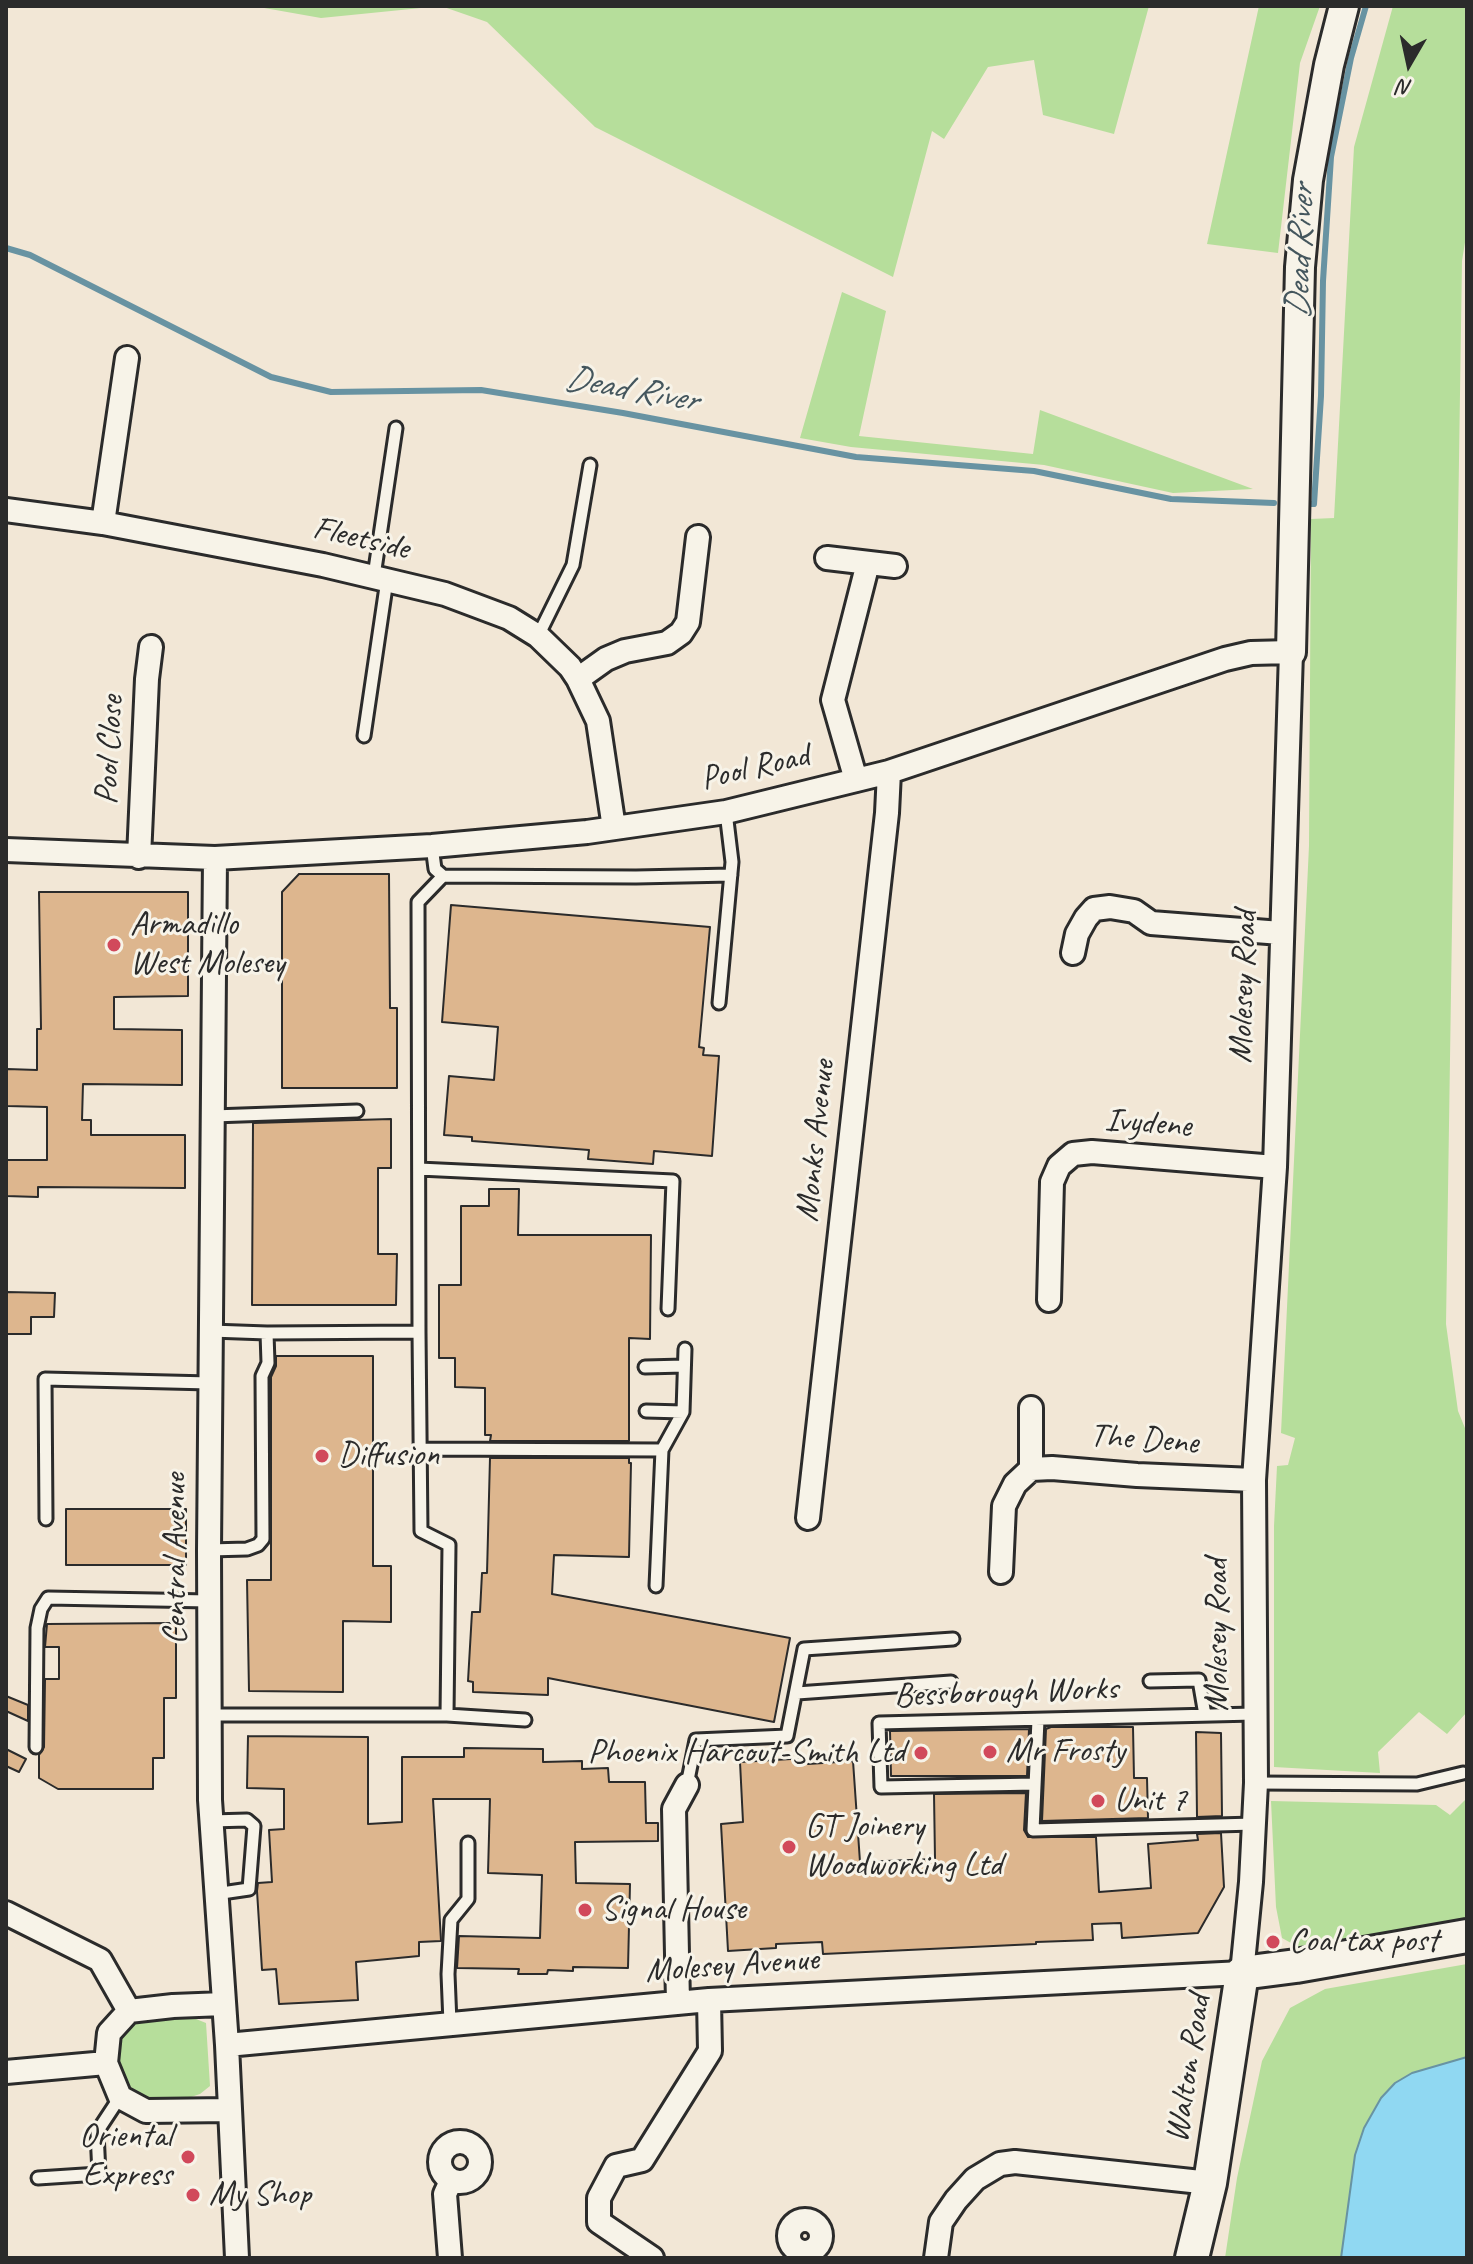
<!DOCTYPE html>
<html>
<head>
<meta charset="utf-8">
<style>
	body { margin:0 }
	#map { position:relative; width:1473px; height:2264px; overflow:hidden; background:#f2e7d6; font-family:Caveat,sans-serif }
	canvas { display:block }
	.frame { position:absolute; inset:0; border:8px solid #2b2b2b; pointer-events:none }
	.north { position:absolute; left:1369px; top:24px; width:80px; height:80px; -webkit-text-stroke:6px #f7f3e8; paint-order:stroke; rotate:189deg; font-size:22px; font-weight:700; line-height:32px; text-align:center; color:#2b2b2b }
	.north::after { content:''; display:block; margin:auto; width:28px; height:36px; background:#2b2b2b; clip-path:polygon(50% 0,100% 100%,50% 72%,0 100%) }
</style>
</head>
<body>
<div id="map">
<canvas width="1473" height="2264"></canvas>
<div class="frame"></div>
<div class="north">N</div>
</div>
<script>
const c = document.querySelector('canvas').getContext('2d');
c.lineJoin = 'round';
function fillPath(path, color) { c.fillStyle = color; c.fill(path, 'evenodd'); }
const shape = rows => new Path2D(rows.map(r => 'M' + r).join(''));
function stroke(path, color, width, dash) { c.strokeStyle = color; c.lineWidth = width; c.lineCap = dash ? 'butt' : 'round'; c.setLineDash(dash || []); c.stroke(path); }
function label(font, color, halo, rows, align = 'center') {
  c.font = font + ' Caveat,sans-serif'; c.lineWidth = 6; c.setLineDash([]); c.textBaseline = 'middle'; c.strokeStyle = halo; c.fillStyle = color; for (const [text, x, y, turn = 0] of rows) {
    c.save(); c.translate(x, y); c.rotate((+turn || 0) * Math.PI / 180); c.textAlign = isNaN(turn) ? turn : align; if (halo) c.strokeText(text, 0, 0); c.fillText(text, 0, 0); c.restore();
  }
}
fillPath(shape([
	[253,6,1149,6,1114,134,1043,115,1034,60,988,67,944,139,932,131,893,277,595,127,487,22,441,6,321,18],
	[1259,6,1320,6,1300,63,1278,253,1207,244],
	[1393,6,1467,6,1467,230,1462,261,1446,1324,1458,1411,1467,1433,1467,1712,1447,1734,1419,1712,1378,1752,1380,1773,1274,1767,1274,1526,1277,1466,1288,1465,1295,1438,1281,1433,1309,846,1311,519,1334,518,1354,147],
	[842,292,886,311,859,436,1033,454,1040,410,1253,489,1173,493,1044,465,851,447,800,438],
	[1467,1798,1467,1923,1300,1948,1282,1938,1276,1907,1271,1801,1436,1805,1450,1815],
	[1467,1964,1467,2057,1412,2073,1395,2083,1381,2098,1364,2128,1356,2155,1341,2258,1225,2258,1237,2178,1262,2061,1290,2008,1325,1989],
	[156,2016,191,2017,206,2023,210,2086,200,2094,188,2098,153,2100,138,2095,126,2087,113,2059,116,2041,129,2025,141,2019]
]), '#b6de9b');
const water = shape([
	[1467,2057,1467,2258,1341,2258,1355,2155,1364,2128,1381,2098,1395,2083,1412,2073,1467,2057]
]);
fillPath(water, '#90d8f2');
stroke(water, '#6893a2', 2);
stroke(shape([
	[6,248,30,255,271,377,331,392,481,390,623,413,856,457,1034,471,1171,499,1274,503],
	[1310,504,1314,504,1321,396,1323,281,1331,157,1351,58,1366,6]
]), '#6893a2', 6);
const building = shape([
	[299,874,389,874,390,1008,397,1008,397,1088,282,1088,282,892,299,874],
	[39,892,188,892,188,996,114,997,114,1029,182,1030,182,1085,83,1084,82,1120,91,1120,91,1135,185,1135,185,1188,38,1187,38,1197,6,1196,6,1160,47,1160,47,1107,7,1106,7,1069,37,1070,37,1029,41,1029,39,892],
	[451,905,710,927,699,1047,704,1048,703,1055,719,1056,712,1156,654,1151,653,1164,588,1159,589,1150,472,1141,472,1137,444,1135,449,1076,494,1080,498,1027,442,1022,451,905],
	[391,1119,391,1168,378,1168,378,1254,397,1254,396,1305,252,1305,253,1123,391,1119],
	[489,1189,519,1189,518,1235,651,1235,650,1339,629,1338,629,1441,490,1441,491,1435,485,1435,485,1388,455,1387,455,1358,439,1358,439,1285,461,1285,461,1206,489,1206,489,1189],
	[6,1292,55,1293,54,1317,31,1317,31,1334,6,1334,6,1292],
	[276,1356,373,1356,373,1566,391,1566,391,1622,343,1621,343,1692,249,1691,247,1580,271,1580,271,1377,276,1366,276,1356],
	[490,1458,629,1458,629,1463,631,1463,629,1557,554,1555,552,1594,790,1638,774,1722,548,1678,548,1695,473,1692,473,1682,468,1681,472,1612,480,1612,482,1573,487,1573,490,1458],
	[66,1509,186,1509,186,1565,66,1565,66,1509],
	[176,1623,176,1698,164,1698,164,1758,153,1758,153,1789,58,1789,39,1778,39,1755,44,1747,45,1679,59,1679,59,1647,45,1647,47,1624,176,1623],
	[6,1696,28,1705,28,1721,6,1711,6,1696],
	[1051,1727,1133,1727,1134,1778,1147,1778,1148,1818,1042,1821,1046,1729,1051,1727],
	[1029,1729,1027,1776,891,1776,890,1731,1029,1729],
	[1196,1732,1221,1733,1222,1816,1197,1817,1196,1732],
	[248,1736,368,1737,368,1824,402,1822,402,1757,464,1757,464,1748,543,1749,543,1762,582,1761,582,1769,608,1768,609,1782,645,1782,646,1823,658,1823,658,1841,575,1842,576,1883,630,1884,628,1968,573,1967,573,1971,548,1970,547,1974,518,1974,519,1969,457,1968,459,1936,540,1938,542,1875,488,1873,490,1799,433,1799,441,1941,419,1942,419,1956,356,1962,358,2000,279,2004,276,1969,262,1970,257,1891,258,1883,272,1882,269,1830,284,1829,284,1789,247,1788,248,1736],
	[6,1749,26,1759,19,1772,6,1766,6,1749],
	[808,1758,808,1764,853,1761,860,1862,935,1859,934,1794,1026,1793,1024,1830,1028,1837,1096,1837,1099,1892,1151,1888,1148,1844,1198,1840,1197,1834,1221,1833,1224,1887,1198,1933,1122,1938,1121,1923,1092,1924,1093,1940,1036,1942,1036,1944,823,1954,822,1942,776,1944,776,1948,728,1951,721,1824,743,1822,740,1762,808,1758]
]);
fillPath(building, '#ddb68e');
stroke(building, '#2b2b2b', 2);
const service = shape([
	[374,576,396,428],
	[538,636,573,565,590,465],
	[364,736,387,580],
	[432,846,435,869,443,876,636,877,731,875],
	[443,876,418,902,419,1332,421,1531,449,1545,447,1715],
	[719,1003,732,862,726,812],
	[213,1116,357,1111],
	[419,1169,673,1181,668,1309],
	[211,1331,267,1333,419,1332],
	[645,1367,684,1366],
	[646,1411,683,1412],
	[420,1449,662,1450,656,1586],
	[662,1450,683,1412,685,1349],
	[46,1519,45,1379,210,1383],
	[209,1550,247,1549,258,1545,263,1539,262,1376,268,1363,267,1333],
	[1150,1681,1199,1680,1205,1715],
	[797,1693,951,1682],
	[210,1715,447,1715,525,1720],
	[1038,1720,1033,1830,1254,1824],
	[36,1747,37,1628,41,1609,48,1598,209,1601],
	[1256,1783,1417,1784,1463,1773],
	[1035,1784,881,1787,879,1723,1254,1714],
	[687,1785,696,1740,787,1736,804,1649,953,1639],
	[211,1821,247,1820,254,1826,249,1889,215,1894],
	[450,2023,448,1974,451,1920,468,1899,468,1843],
	[38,2178,99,2174,97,2132,120,2097]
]);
const minor = shape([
	[6,510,103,523,323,565,445,594,509,618,538,636,570,667,578,679,598,721,614,828],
	[103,523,127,358],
	[827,558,895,566],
	[578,679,606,659,625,651,667,643,681,633,688,622,698,537],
	[856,780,833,700,868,563],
	[6,850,215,858,432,846,587,832,726,812,889,772,1225,659,1251,653,1291,652,1275,1167,1254,1480,1256,1783,1251,1882,1242,1973,709,2000,227,2045],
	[139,857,147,679,151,647],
	[215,858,209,1550,210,1800,227,2045,237,2258],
	[1073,953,1077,934,1086,918,1094,909,1110,907,1134,911,1151,923,1281,933],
	[1049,1300,1052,1182,1059,1166,1073,1154,1092,1152,1275,1167],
	[1031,1408,1031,1469,1052,1468,1137,1475,1254,1480],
	[808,1518,887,813,889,772],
	[1001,1572,1004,1506,1015,1484,1031,1469],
	[6,1913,100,1960,129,2011],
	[678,2003,674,1809,687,1785],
	[224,2004,173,2006,129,2011,109,2033,106,2063,120,2097,146,2111,229,2110],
	[6,2072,106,2063],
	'440 2162a20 20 0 1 1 40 0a20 20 0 1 1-40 0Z',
	'789 2236a16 16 0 1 1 32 0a16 16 0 1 1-32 0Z',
	[450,2258,445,2194,451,2181],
	[652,2258,599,2222,599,2198,616,2166,642,2160,710,2051,709,2000],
	[936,2258,941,2222,956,2200,975,2179,1000,2164,1015,2162,1210,2183]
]);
const tertiary = shape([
	[1291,652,1300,267,1308,180,1329,65,1344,6]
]);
const secondary = shape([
	[1192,2258,1210,2183,1242,1973,1296,1966,1467,1936]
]);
stroke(service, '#2b2b2b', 17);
stroke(minor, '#2b2b2b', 28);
stroke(tertiary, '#2b2b2b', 34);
stroke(secondary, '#2b2b2b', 38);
stroke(service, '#f7f3e8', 11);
stroke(minor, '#f7f3e8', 22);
stroke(tertiary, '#f7f3e8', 28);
stroke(secondary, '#f7f3e8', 32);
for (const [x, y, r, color] of [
	[114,945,8,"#d1495b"],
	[322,1456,8,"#d1495b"],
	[990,1752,8,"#d1495b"],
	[921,1753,8,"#d1495b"],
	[1098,1801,8,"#d1495b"],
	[789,1847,8,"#d1495b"],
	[585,1910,8,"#d1495b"],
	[1273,1942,8,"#d1495b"],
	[188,2157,8,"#d1495b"],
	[193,2195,8,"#d1495b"]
]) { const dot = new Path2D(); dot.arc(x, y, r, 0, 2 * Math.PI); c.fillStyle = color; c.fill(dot); stroke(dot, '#f7f3e8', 3); }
label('34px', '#2b2b2b', '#f7f3e8', [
	["Fleetside",361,539,13],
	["Pool Close",110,750,-87],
	["Pool Road",755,768,-13],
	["Molesey Road",1244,987,-88],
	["Ivydene",1148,1124,4],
	["Monks Avenue",816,1141,-84],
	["The Dene",1144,1440,4],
	["Central Avenue",176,1559,-90],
	["Molesey Road",1218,1635,-90],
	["Bessborough Works",1006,1693,-2],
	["Molesey Avenue",732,1966,-4],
	["Walton Road",1189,2069,-81]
]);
label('34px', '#2b2b2b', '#f7f3e8', [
	["Armadillo",130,925],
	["West Molesey",130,964],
	["Diffusion",338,1456],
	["Mr Frosty",1006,1752],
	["Phoenix Harcout-Smith Ltd",905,1753,"right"],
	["Unit 7",1114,1801],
	["GT Joinery",805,1827],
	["Woodworking Ltd",805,1866],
	["Signal House",601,1910],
	["Coal tax post",1289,1942],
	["Oriental",172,2137,"right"],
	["Express",172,2176,"right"],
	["My Shop",209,2195]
], 'left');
label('italic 36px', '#44565d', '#f7f3e8', [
	["Dead River",1301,252,-88],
	["Dead River",631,390,10]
]);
</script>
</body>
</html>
